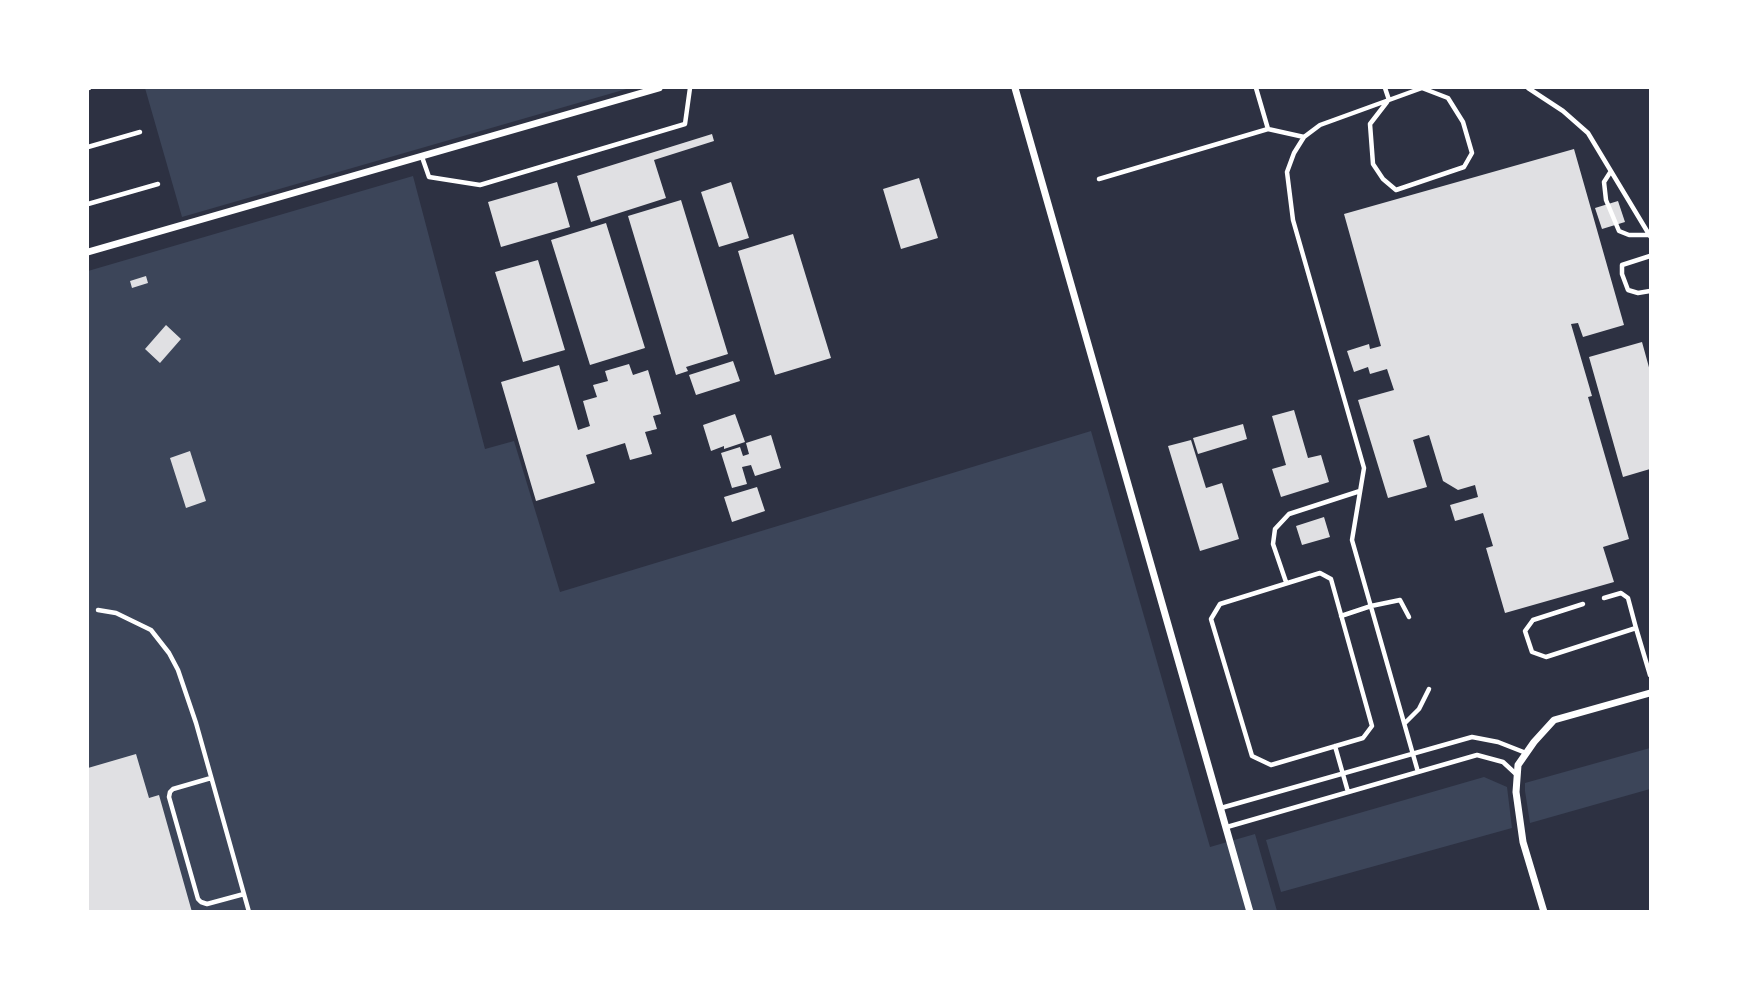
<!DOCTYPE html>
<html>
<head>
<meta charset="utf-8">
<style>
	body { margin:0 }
	#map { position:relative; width:1738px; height:999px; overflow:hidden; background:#2d3142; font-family:Karla,sans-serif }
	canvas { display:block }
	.frame { position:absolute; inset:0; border:89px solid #fff; pointer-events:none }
</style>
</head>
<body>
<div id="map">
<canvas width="1738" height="999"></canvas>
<div class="frame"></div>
</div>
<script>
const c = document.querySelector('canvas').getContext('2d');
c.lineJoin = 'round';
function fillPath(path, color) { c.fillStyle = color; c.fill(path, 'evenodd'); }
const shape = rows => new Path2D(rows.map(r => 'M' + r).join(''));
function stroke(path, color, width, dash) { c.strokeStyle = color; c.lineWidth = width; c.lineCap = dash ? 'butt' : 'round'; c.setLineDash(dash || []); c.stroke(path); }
fillPath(shape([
	[145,88,630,88,182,217],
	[413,176,485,449,514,441,560,592,1091,431,1210,847,1255,834,1277,911,88,912,88,271],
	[1650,748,1650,789,1530,823,1525,791,1525,783],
	[1484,777,1507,787,1512,828,1281,892,1266,840]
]), '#3c4559');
fillPath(shape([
	[712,134,714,141,654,160,666,198,591,222,577,176],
	[1574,149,1624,325,1583,337,1578,323,1571,324,1592,396,1588,397,1629,539,1603,547,1614,582,1505,613,1486,548,1493,546,1483,513,1455,521,1450,505,1478,497,1475,485,1458,490,1443,481,1429,435,1413,440,1427,487,1388,498,1358,400,1394,390,1387,369,1370,374,1368,367,1354,372,1347,351,1369,344,1370,349,1381,346,1344,214],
	[919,178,938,238,901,249,883,189],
	[557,182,570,227,501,247,488,202],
	[731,182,749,238,719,247,701,192],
	[681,200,728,354,686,367,688,371,676,375,628,216],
	[1618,201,1625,222,1602,229,1595,208],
	[606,223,645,348,590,365,551,240],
	[793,234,831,358,775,375,738,251],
	[538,260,565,350,523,362,495,272],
	[146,276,148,283,132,288,130,281],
	[166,325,181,339,160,363,145,349],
	[1642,342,1650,371,1650,469,1623,477,1589,357],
	[733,361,740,381,696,395,689,375],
	[629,364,633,375,648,370,661,414,653,416,657,429,645,432,652,454,630,460,625,443,586,455,595,483,536,501,501,382,559,365,578,430,590,426,583,401,597,397,593,385,608,381,605,371],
	[1294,410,1308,458,1321,455,1329,482,1281,497,1272,469,1286,465,1272,416],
	[735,414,745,442,724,449,724,446,711,451,703,425],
	[1243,424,1247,439,1198,454,1193,438],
	[771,435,781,468,755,476,751,465,742,467,747,484,732,488,721,453,740,447,743,456,749,454,746,443],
	[1191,440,1206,488,1222,483,1239,539,1200,551,1168,446],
	[190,451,206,501,186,508,170,458],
	[757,487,765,511,732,522,724,497],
	[1324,517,1330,537,1302,545,1296,526],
	[136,754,149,798,159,795,192,912,88,912,88,768]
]), '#e0e0e3');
stroke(shape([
	[88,88,89,88],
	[1256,88,1268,129,1304,137],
	[1385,88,1389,100],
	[1528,88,1563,111,1588,133,1650,236],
	[1387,102,1370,124,1373,164,1383,179,1396,190,1464,167,1472,153,1463,122,1448,98,1422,88],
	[88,147,140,132],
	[422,157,429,177,480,185,685,124,690,88],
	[1611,171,1604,182,1606,200,1619,231,1629,235,1649,235],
	[1099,179,1268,129],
	[88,204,158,184],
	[1650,256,1622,265,1622,274,1628,290,1638,293,1650,291],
	[1320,573,1331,579,1372,726,1363,738,1271,765,1252,756,1211,619,1220,604,1320,573],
	[1286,582,1273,544,1275,529,1289,514,1360,491],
	[1604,598,1621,593,1628,598,1636,628],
	[1583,604,1533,620,1525,631,1532,652,1546,657,1636,628,1650,675],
	[98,610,116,613,151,630,169,653,178,670,196,723,249,912],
	[1341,616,1371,606,1400,600,1409,617],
	[1405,723,1419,709,1429,689],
	[1335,746,1348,792],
	[1418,772,1352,540,1364,468,1293,220,1287,172,1294,153,1304,137,1320,125,1422,88],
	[211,778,173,789,170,792,169,797,198,899,201,902,207,904,244,894],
	[1221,808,1472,737,1498,742,1526,753],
	[1227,827,1477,755,1503,762,1517,775]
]), '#fff', 4.5);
stroke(shape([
	[1015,88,1250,912],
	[88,252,659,88],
	[1544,912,1523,842,1516,792,1518,765,1534,742,1554,720,1650,693]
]), '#fff', 7);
</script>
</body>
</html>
